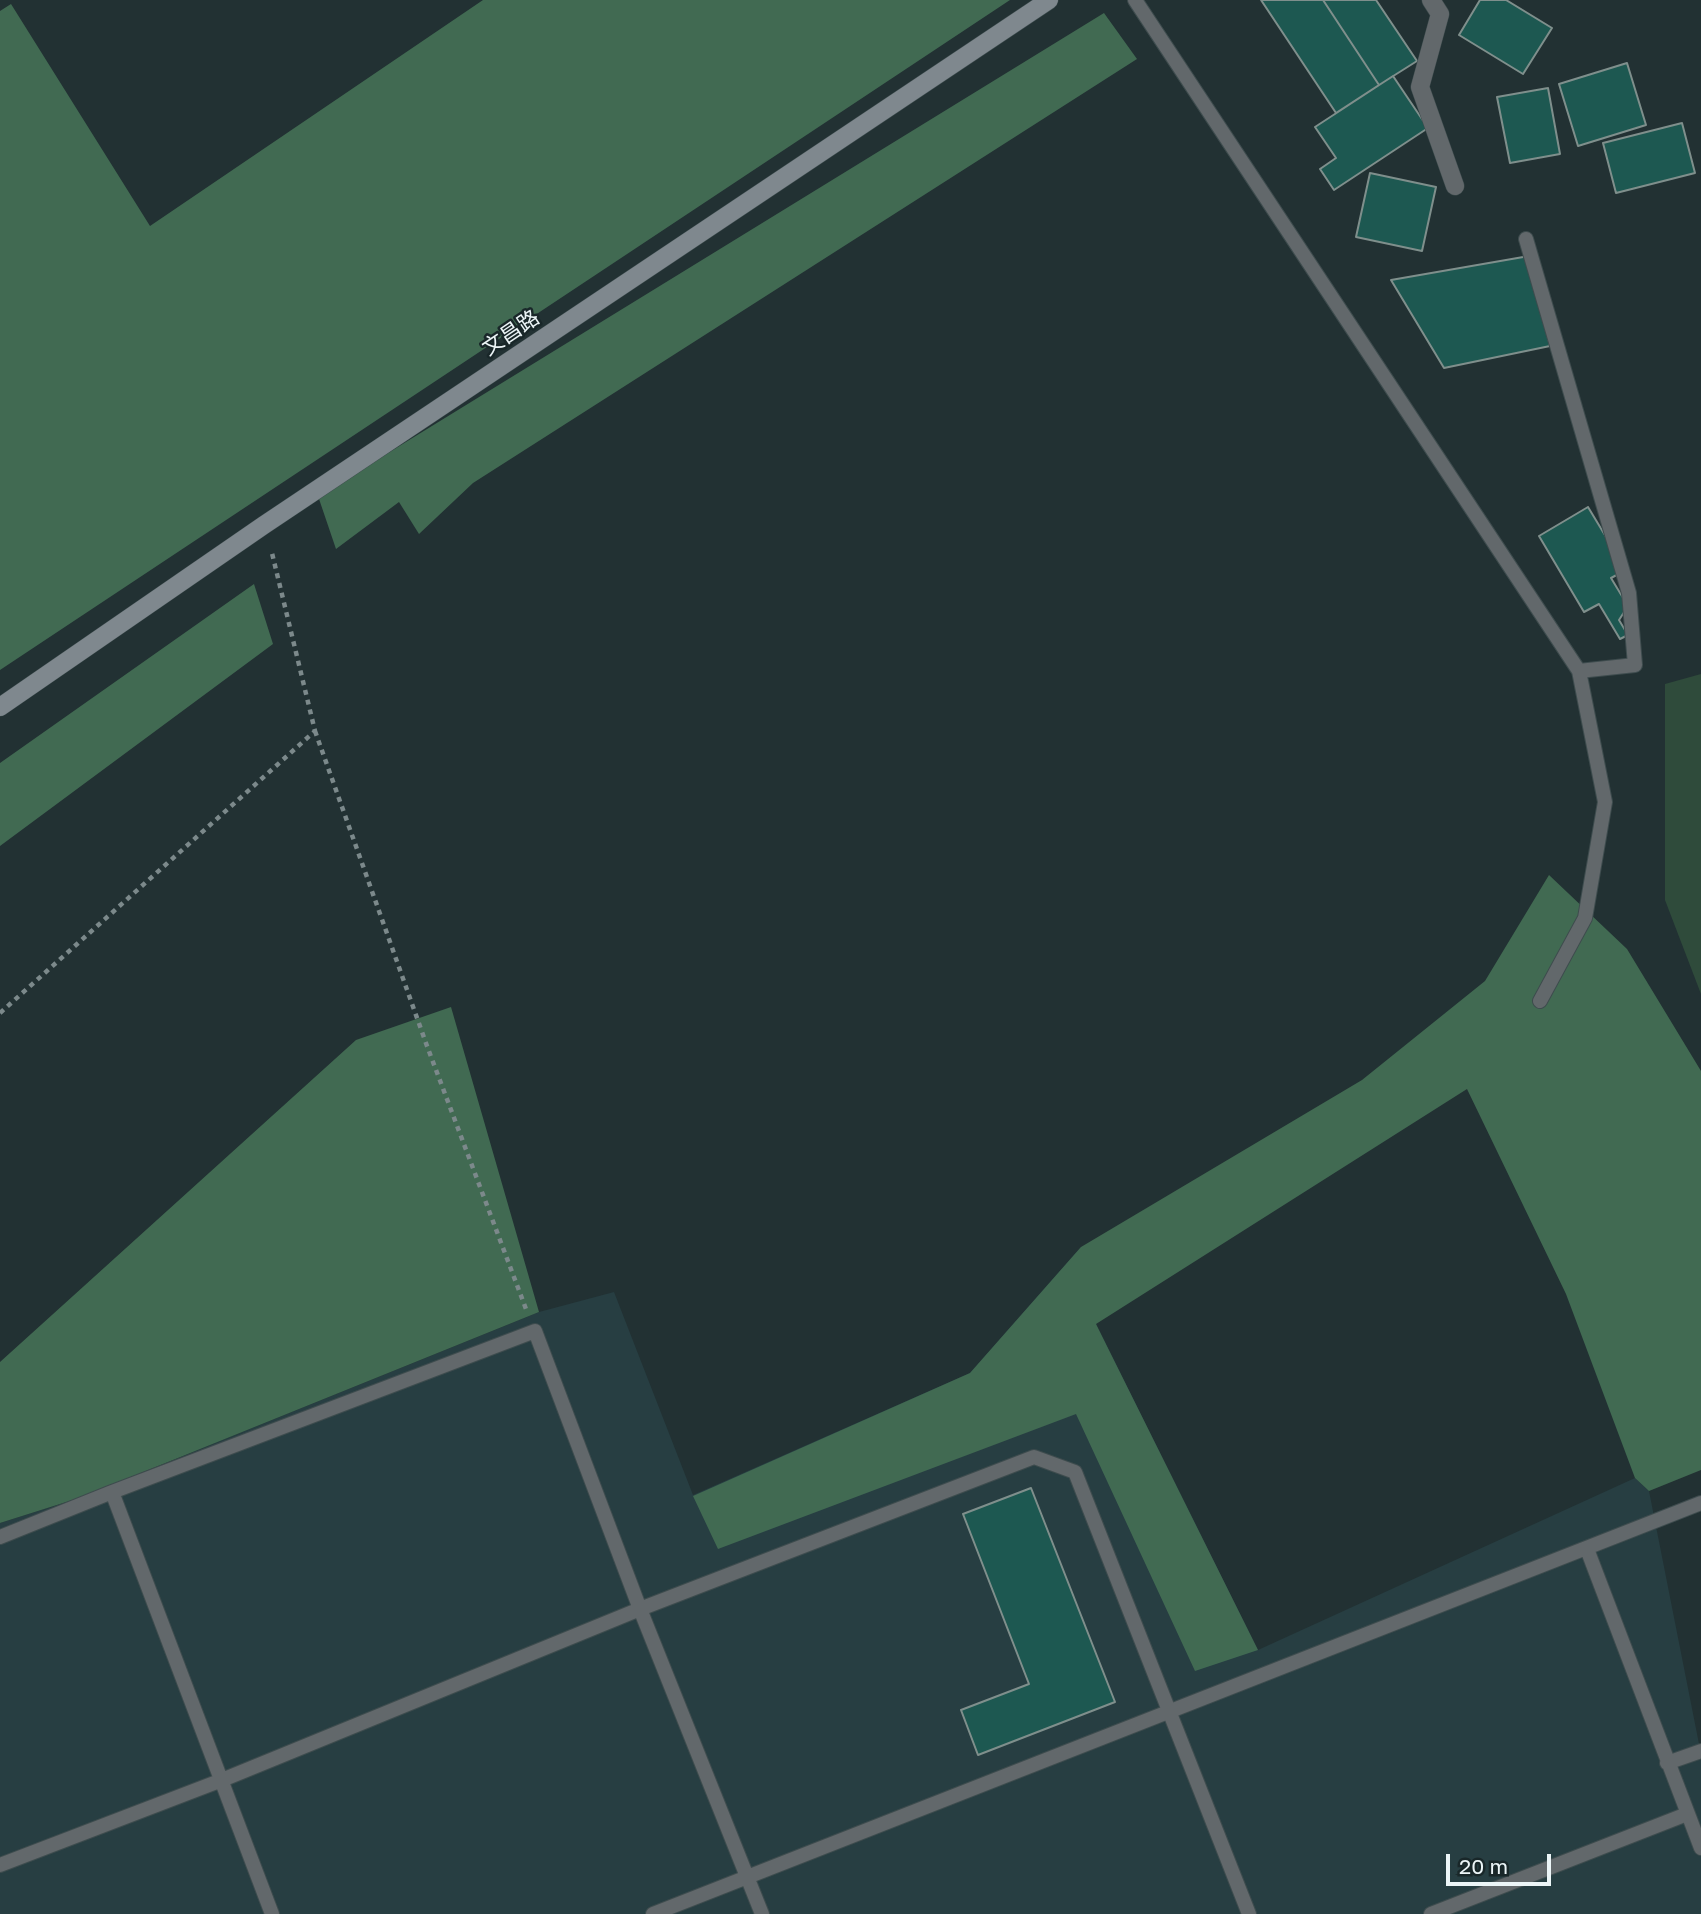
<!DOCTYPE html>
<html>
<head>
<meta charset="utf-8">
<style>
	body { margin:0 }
	#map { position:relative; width:1701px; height:1914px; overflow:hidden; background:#223133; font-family:"Golos Text",sans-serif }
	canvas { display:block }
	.scale { position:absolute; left:1446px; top:1854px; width:105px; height:32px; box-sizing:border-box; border:4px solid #ecf5f7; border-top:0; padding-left:9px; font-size:21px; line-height:24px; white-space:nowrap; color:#ecf5f7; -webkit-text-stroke:5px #192729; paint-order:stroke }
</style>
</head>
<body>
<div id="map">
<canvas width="1701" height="1914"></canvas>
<div class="scale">20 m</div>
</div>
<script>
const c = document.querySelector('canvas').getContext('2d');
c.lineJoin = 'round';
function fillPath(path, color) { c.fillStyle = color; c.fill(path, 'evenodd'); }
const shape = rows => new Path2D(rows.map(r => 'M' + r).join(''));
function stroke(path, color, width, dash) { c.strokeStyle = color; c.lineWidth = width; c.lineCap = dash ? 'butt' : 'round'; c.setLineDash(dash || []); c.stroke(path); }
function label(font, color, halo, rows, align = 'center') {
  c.font = font + ' "Golos Text","Noto Sans TC",sans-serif'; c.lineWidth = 5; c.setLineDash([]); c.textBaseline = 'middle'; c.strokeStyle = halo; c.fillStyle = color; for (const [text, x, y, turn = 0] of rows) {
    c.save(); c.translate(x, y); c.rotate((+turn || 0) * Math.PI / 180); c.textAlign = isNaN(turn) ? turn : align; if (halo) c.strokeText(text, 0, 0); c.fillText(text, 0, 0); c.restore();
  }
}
fillPath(shape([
	[1081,1247,1096,1324,1258,1650,1635,1478,1649,1491,1701,1754,1701,1914,0,1914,0,1523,79,1498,539,1312,614,1292,693,1495,970,1373]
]), '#273e42');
fillPath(shape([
	[1701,674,1701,994,1665,900,1665,684]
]), '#2f4b3b');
fillPath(shape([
	[483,0,1010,0,0,670,0,11,11,4,150,226],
	[1104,13,1137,59,473,483,419,534,399,502,336,549,318,496],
	[254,584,273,644,0,846,0,763],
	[1549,875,1627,949,1701,1071,1701,1470,1649,1491,1635,1478,1566,1294,1467,1089,1096,1324,1258,1650,1195,1671,1076,1414,718,1549,693,1496,970,1373,1081,1247,1362,1080,1485,981],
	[451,1007,539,1312,79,1498,0,1523,0,1362,356,1040]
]), '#416a52');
const building = shape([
	[1261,0,1323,0,1379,85,1336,113,1261,0],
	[1323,0,1376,0,1417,61,1379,85,1323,0],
	[1480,0,1506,0,1552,28,1523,74,1459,35,1480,0],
	[1627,63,1646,125,1578,146,1559,84,1627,63],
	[1393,76,1428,128,1334,190,1320,169,1336,158,1315,127,1393,76],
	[1548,88,1560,154,1510,163,1497,97,1548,88],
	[1682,123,1695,173,1616,193,1603,143,1682,123],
	[1370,173,1436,187,1422,251,1356,237,1370,173],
	[1529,256,1550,346,1444,368,1391,280,1529,256],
	[1588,507,1626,570,1611,578,1628,606,1619,620,1628,635,1620,639,1599,604,1584,612,1539,536,1588,507],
	[1031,1488,1115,1702,978,1755,961,1710,1029,1684,963,1514,1031,1488]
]);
fillPath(building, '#1d5851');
stroke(building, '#7f8f8c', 2);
const service = shape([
	[1135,0,1579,671,1605,802,1585,918,1540,1001],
	[1526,239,1629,593,1635,665,1579,671],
	[0,1537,112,1492],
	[1587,1549,1701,1848],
	[1667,1763,1701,1751],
	[0,1865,222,1780,640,1609,1034,1457,1075,1472,1249,1914],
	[272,1914,112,1492,535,1331,640,1609,762,1914],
	[653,1914,1701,1503],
	[1431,1914,1687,1814]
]);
const minor = shape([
	[1431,0,1440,14,1420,87,1455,186]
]);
const secondary = shape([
	[0,707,264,525,1049,0]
]);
stroke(service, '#3e4c4e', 16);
stroke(minor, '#3e4c4e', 19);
stroke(secondary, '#3e4c4e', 19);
stroke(shape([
	[315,731,427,1046,526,1309],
	[0,1013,315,731,271,549]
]), '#7c898b', 4.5, [5, 5]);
stroke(service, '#62686b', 14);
stroke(minor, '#62686b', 18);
stroke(secondary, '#7f888e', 18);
label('21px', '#ecf5f7', '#192729', [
	["文昌路",511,333,-34]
]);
</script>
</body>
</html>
